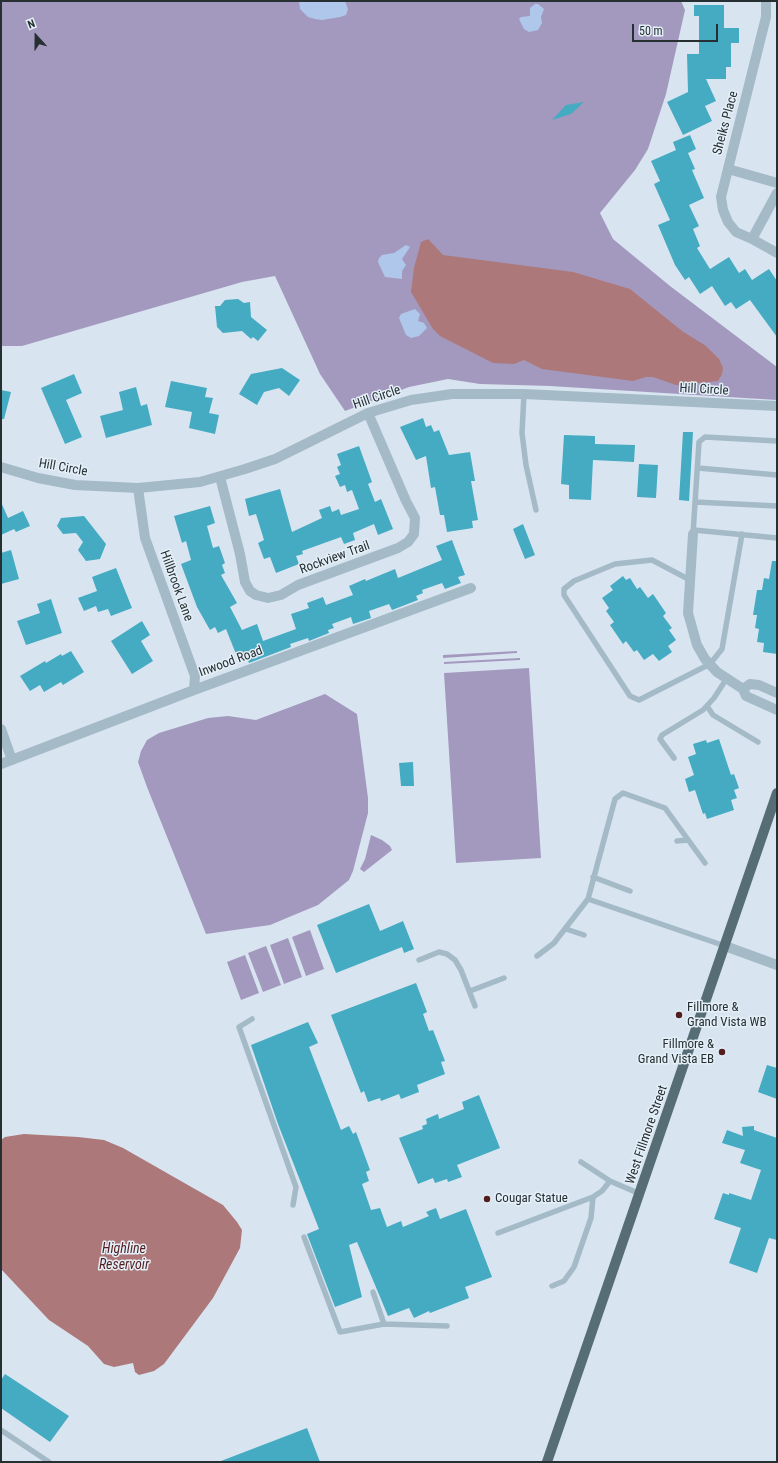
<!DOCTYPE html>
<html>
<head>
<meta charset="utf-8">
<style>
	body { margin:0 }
	#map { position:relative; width:778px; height:1463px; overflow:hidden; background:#d8e5f0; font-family:"Roboto Condensed",sans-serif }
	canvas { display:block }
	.frame { position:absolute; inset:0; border:2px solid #263033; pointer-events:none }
	.north { position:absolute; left:16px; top:16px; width:40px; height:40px; -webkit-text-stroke:3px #e4eff8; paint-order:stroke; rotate:339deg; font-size:11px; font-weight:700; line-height:16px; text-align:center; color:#263033 }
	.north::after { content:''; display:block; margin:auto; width:14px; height:18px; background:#263033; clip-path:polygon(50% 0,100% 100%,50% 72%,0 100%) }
	.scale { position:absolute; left:632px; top:24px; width:86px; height:18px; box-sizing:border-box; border:2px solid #263033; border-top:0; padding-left:5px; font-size:12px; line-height:14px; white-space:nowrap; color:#263033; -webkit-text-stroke:3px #e4eff8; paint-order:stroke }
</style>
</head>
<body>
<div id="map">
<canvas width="778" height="1463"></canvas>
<div class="frame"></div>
<div class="north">N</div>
<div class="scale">50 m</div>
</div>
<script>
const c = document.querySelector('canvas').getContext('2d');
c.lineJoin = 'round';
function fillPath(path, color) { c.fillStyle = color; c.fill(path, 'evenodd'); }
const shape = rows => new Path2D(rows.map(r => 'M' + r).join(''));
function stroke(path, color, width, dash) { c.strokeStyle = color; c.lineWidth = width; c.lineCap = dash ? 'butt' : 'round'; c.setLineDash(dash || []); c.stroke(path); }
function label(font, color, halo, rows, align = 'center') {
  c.font = font + ' "Roboto Condensed",sans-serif'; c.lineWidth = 3; c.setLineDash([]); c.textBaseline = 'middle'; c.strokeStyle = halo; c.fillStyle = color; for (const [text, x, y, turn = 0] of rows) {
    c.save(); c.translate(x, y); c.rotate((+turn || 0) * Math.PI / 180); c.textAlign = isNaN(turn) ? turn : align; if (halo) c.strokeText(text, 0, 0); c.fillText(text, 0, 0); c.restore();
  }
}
fillPath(shape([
	[1,1,681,1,685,10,666,94,648,149,635,170,600,213,613,239,670,286,777,367,777,400,550,386,480,384,448,379,409,387,345,411,320,374,275,276,242,282,22,346,1,346],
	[517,651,517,653,443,658,443,655],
	[520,658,520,660,444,664,444,662],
	[529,668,541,858,456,863,444,673],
	[325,694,357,714,368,798,368,813,353,871,349,880,318,905,270,925,206,934,147,787,138,762,141,751,147,740,159,733,208,718,228,716,256,720],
	[371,835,382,840,390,846,392,850,364,872,360,869,365,859],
	[310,930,324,969,306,976,292,937],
	[288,938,302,977,284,984,270,945],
	[266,946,281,985,263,992,248,953],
	[245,955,259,993,241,1000,227,962]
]), '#a399be');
fillPath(shape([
	[299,1,345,1,348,9,346,15,340,17,322,20,315,19,308,17,300,9],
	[535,4,538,4,544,9,541,17,542,23,538,30,529,32,524,29,519,19,521,17,530,16,530,8],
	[406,245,410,247,402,259,406,265,402,271,402,279,385,277,378,262,379,258,382,255,394,253],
	[415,309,420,314,418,321,424,323,427,328,419,336,411,338,406,335,399,318,401,314]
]), '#afc7eb');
fillPath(shape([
	[428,239,443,255,573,272,630,289,682,331,706,346,719,359,723,368,722,374,718,381,676,385,653,377,646,377,633,381,542,369,524,360,514,364,493,363,440,336,433,329,411,292,414,268,421,242],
	[24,1134,78,1137,104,1140,123,1148,223,1205,237,1222,242,1230,240,1248,213,1298,164,1364,154,1371,139,1375,135,1372,133,1363,114,1367,104,1364,88,1346,49,1320,1,1269,1,1140,5,1137]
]), '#ac7879');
fillPath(shape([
	[694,5,724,5,724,28,739,28,739,43,731,43,731,67,726,67,726,79,706,79,716,101,705,106,712,121,683,135,667,102,688,92,687,54,699,54,699,16,694,16],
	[584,102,571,114,552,120,566,105],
	[690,135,696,149,688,153,695,169,692,170,704,198,689,205,699,226,693,229,700,246,697,248,710,269,729,257,739,273,745,269,752,280,769,269,777,281,777,337,750,300,736,309,731,302,725,306,712,286,700,294,689,277,685,280,675,265,658,225,670,220,654,184,660,181,651,161,676,150,673,142],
	[238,299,244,303,250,302,251,317,267,330,258,341,253,337,251,339,242,331,223,333,217,327,215,306,220,306,225,300],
	[282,368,300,380,289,396,279,388,264,392,257,405,239,394,251,374],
	[74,374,82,393,66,400,82,437,65,444,41,388],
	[171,381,207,388,205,397,213,398,209,413,219,415,215,434,189,428,192,412,165,407],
	[136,387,141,406,147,404,152,425,106,438,100,416,123,410,119,392],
	[1,390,11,392,4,419,1,419],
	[423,418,426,427,431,425,434,432,439,430,449,455,470,452,475,481,471,481,478,520,472,521,473,528,447,532,444,515,440,515,435,487,431,488,426,456,416,460,400,427],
	[683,432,693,432,689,501,679,500],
	[564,435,595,436,595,444,635,445,634,462,593,460,591,500,569,499,569,485,561,484],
	[359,446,372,482,368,484,375,502,381,499,393,529,378,535,374,524,353,533,355,540,344,544,341,537,302,551,303,554,296,556,299,564,276,573,270,557,264,559,258,543,264,540,256,514,249,516,245,499,280,489,292,532,322,518,319,510,330,506,332,512,339,509,341,515,359,509,352,490,347,492,345,485,340,487,335,476,340,474,337,467,341,465,337,454],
	[639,464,658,465,656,498,637,497],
	[1,502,8,518,23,511,30,526,16,532,14,529,1,535],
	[210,506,215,523,207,526,213,548,219,546,225,563,222,565,225,573,221,575,237,603,230,607,242,630,257,624,263,641,296,629,291,614,309,608,307,603,323,597,326,605,353,595,349,586,365,579,366,581,395,569,398,578,442,560,436,546,452,540,465,575,458,577,461,583,445,589,442,583,422,590,423,593,416,596,418,600,392,610,389,604,369,611,371,618,353,624,351,617,332,624,334,628,328,630,329,633,309,641,308,638,290,644,291,647,249,663,246,656,238,659,226,629,218,633,215,627,210,630,197,607,181,564,191,560,186,541,182,543,174,516],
	[84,516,106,544,100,559,86,561,78,550,83,542,76,533,63,534,57,526,61,518],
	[523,524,535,555,525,559,513,529],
	[11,550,19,579,1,584,1,553],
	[772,561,777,561,777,654,763,652,764,643,757,642,759,629,755,628,757,615,753,615,757,590,762,590,764,578,769,579],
	[116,568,132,608,111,616,108,609,98,612,96,606,84,611,78,598,97,591,92,577],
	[623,576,626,580,630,578,637,589,640,587,648,598,653,594,666,613,663,616,672,628,669,630,676,640,668,646,672,652,659,661,653,654,644,660,637,650,634,652,626,641,623,644,610,625,614,622,606,611,609,608,602,598,613,590,610,586],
	[51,599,62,633,26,645,17,621,40,613,37,604],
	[142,621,150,635,141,641,153,661,132,674,111,641],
	[71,651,84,672,63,685,61,682,44,692,40,685,30,691,20,676,45,661,46,663,61,654,62,656],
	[719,739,731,775,734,774,739,788,734,790,737,798,731,800,734,810,707,819,705,813,703,814,695,790,689,792,685,779,694,775,688,757,696,754,693,744,706,740,707,743],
	[413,762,414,786,401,786,399,763],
	[369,904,380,931,403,921,414,949,404,953,402,947,336,973,317,925],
	[416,983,427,1012,423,1014,429,1031,433,1030,445,1061,441,1062,445,1074,417,1085,419,1092,401,1099,399,1094,381,1101,380,1098,368,1102,364,1091,361,1093,331,1015],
	[308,1022,318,1043,309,1047,341,1130,349,1126,353,1134,356,1132,370,1170,366,1172,369,1181,362,1184,371,1210,380,1208,387,1227,401,1221,403,1227,429,1216,426,1212,436,1208,440,1219,466,1209,492,1277,465,1287,469,1298,430,1313,429,1311,414,1318,409,1308,388,1316,357,1242,349,1245,362,1297,335,1307,307,1234,319,1229,278,1124,251,1045],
	[767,1065,777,1068,777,1099,758,1092],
	[479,1095,500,1148,457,1165,462,1177,448,1182,447,1179,435,1183,433,1178,418,1184,399,1138,423,1129,422,1126,427,1124,426,1119,438,1114,439,1119,464,1109,462,1102],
	[754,1126,754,1130,777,1138,777,1240,769,1238,757,1273,729,1263,741,1228,714,1219,723,1193,729,1195,729,1193,751,1200,761,1170,740,1163,745,1150,722,1143,727,1130,743,1136,742,1127],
	[5,1374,69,1416,50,1442,1,1408,1,1380],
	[307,1428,320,1462,221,1462,221,1461]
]), '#44abc2');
stroke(shape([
	[524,394,522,433,526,465,536,510],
	[698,468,777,475],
	[695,502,777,506],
	[694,530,777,538],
	[693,534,699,442,705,437,777,441],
	[690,580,652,560,615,564,574,581,564,589,564,595,630,696,639,700,710,664,722,649,742,534],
	[707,706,713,715,758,742],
	[674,758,660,739,662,735,703,710,714,698,727,678],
	[677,841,688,840],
	[593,877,630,891],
	[588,899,615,799,623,793,665,808,705,863],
	[566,929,584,935],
	[537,956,554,943,588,899,725,946],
	[419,960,439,952,447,954,455,960,461,970,475,1006],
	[470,991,504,978],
	[252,1019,239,1027,296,1187,293,1205],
	[581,1162,610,1181,640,1194],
	[498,1233,593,1197,602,1191,610,1181],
	[304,1237,340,1332,384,1324,447,1326],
	[552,1286,564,1281,574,1267,591,1218,593,1197],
	[373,1292,384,1324],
	[1,1430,49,1462]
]), '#a5bac7', 5.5);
stroke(shape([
	[766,1,766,17,721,197,723,210,728,222,736,232,752,239,777,193],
	[728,169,777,183],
	[752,239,777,253],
	[1,467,38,478,75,485,138,488,200,482,245,469,275,459,368,413,411,400,452,394,524,394,777,406],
	[220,477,240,554,245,582,250,591,256,595,268,598,281,595,298,585,398,548,408,542,414,534,415,518,406,501,368,413],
	[138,488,145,538,195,676,194,690],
	[693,534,688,613,697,645,705,659,717,672,743,689,746,696,777,710],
	[743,689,750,684,759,685,777,693],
	[1,729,12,760],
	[1,764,194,690,471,588],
	[725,946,777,965]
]), '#a5bac7', 10);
stroke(shape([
	[547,1462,777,793]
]), '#576d75', 10);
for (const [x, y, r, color] of [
	[679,1015,4,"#531d1d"],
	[722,1052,4,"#531d1d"],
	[487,1199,4,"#531d1d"]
]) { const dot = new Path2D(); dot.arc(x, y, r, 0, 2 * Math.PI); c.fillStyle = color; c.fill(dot); stroke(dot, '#e4eff8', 1.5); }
label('13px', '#263033', '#e4eff8', [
	["Sheiks Place",726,123,-75],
	["Hill Circle",704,390,3],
	["Hill Circle",377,398,-19],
	["Hill Circle",63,468,10],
	["Rockview Trail",335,558,-20],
	["Hillbrook Lane",176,586,70],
	["Inwood Road",231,662,-20],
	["West Fillmore Street",647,1135,-71]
]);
label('13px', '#263033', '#e4eff8', [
	["Fillmore &",687,1008],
	["Grand Vista WB",687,1023],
	["Fillmore &",714,1045,"right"],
	["Grand Vista EB",714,1060,"right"],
	["Cougar Statue",495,1199]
], 'left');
label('italic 14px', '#531d1d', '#e4eff8', [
	["Highline",124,1249],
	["Reservoir",124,1265]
]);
</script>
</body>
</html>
